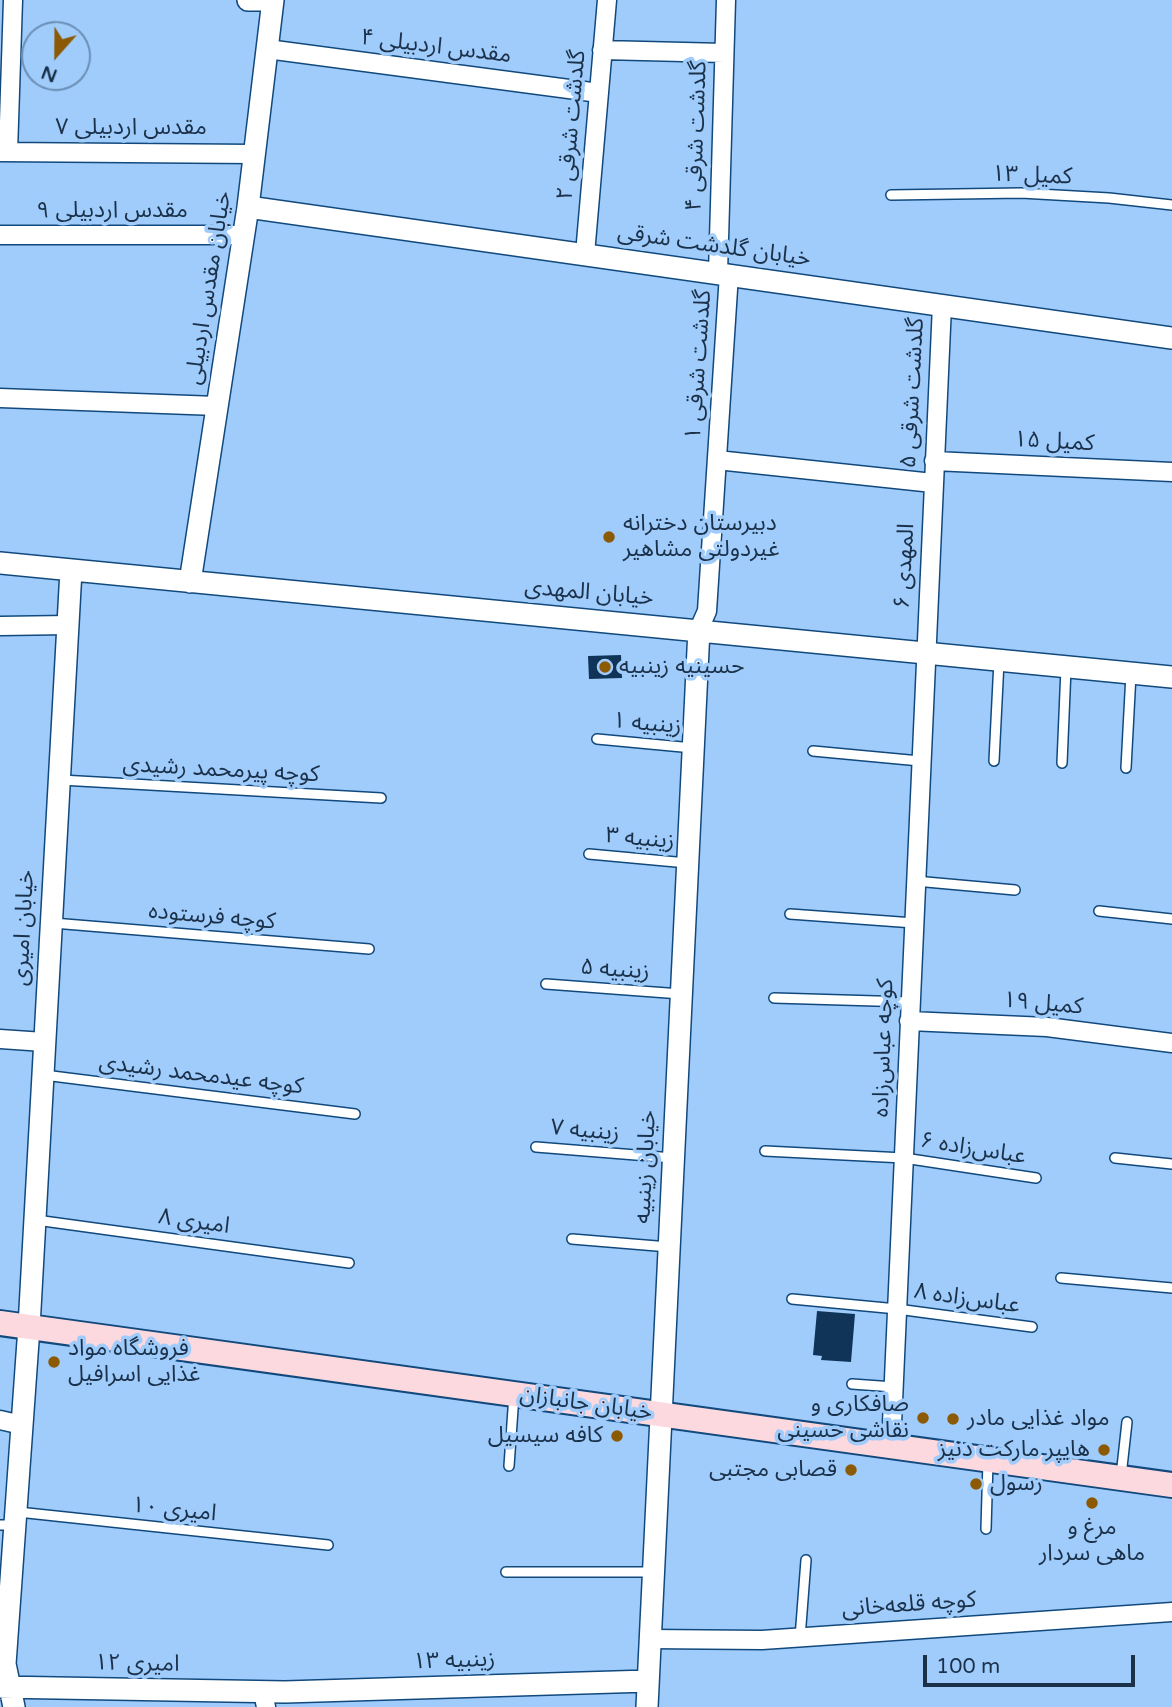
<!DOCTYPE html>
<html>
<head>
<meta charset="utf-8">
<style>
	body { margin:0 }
	#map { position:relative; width:1172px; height:1707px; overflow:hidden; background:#a0ccfc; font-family:"Varela Round",sans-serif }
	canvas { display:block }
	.north { position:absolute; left:21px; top:21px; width:70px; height:70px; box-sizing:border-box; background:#a0ccfc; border:2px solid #6b8eb4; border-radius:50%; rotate:201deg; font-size:19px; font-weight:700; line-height:28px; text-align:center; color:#1b3149 }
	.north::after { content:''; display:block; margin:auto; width:24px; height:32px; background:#8c5905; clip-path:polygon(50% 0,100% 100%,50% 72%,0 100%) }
	.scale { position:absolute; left:923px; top:1655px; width:212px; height:32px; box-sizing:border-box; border:4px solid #1b3149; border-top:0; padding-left:9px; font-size:21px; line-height:24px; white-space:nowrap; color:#1b3149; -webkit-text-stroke:5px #a0ccfc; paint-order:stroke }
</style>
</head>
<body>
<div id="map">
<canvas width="1172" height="1707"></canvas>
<div class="north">N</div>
<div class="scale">100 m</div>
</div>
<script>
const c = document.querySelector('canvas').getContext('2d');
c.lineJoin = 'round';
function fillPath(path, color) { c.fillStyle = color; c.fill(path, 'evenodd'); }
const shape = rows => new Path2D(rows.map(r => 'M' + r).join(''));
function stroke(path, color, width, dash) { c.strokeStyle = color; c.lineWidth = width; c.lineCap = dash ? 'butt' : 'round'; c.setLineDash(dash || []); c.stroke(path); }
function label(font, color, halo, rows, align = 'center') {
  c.font = font + ' "Varela Round","Noto Sans Arabic",sans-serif'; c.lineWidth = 7; c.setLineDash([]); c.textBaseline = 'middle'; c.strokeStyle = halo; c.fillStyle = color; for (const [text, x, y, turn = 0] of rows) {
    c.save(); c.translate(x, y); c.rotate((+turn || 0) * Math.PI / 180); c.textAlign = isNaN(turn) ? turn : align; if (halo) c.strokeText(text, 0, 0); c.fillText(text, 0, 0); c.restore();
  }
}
fillPath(shape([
	[621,655,622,678,589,679,588,656],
	[817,1311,855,1314,851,1362,821,1360,822,1356,813,1355]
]), '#0f3457');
const service = shape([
	[891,195,1021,193,1109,198,1172,205],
	[597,739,693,748],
	[813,751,920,761],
	[994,761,999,661],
	[1062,763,1066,668],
	[1126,768,1131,674],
	[61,780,381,798],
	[589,854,687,863],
	[915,881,1015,890],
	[1099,911,1172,919],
	[790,914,914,923],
	[53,923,369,949],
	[546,984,681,994],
	[774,998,910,1002],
	[44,1075,355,1114],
	[536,1147,673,1158],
	[765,1151,904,1158,1036,1178],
	[1115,1158,1172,1164],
	[36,1220,349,1263],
	[572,1239,669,1247],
	[1061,1278,1172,1288],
	[792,1299,897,1309,1032,1327],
	[852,1384,894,1387],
	[509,1466,514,1395],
	[1121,1476,1127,1422],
	[18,1512,328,1545],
	[0,1525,15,1525],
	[986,1529,988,1461],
	[506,1572,653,1572],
	[800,1638,806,1560]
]);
const minor = shape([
	[267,49,599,93],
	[602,50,724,53],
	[0,152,254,154],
	[8,152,13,0],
	[0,235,244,235],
	[585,254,607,0],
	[718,273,726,0],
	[0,398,217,406],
	[717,460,933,483],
	[934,461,1172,472],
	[0,626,68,625],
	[699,629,707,611,729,274],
	[909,1021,1047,1027,1172,1043],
	[0,1039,44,1042],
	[0,1420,22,1425],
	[891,1446,942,305],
	[650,1639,762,1640,1172,1612],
	[263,1692,266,1707]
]);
const tertiary = shape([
	[248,0,273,0],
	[248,207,1172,338],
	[0,563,1172,677],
	[190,582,248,207,273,0],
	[0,1687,285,1692,648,1681],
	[14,1707,5,1664,29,1327,71,570],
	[647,1707,699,629]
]);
const secondary = shape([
	[0,1323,1172,1485]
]);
stroke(service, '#11497c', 12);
stroke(minor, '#11497c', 21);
stroke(tertiary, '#11497c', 24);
stroke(secondary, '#11497c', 28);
stroke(service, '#fff', 9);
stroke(minor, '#fff', 18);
stroke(tertiary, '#fff', 21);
stroke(secondary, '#fcd9df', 24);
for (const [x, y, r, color] of [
	[609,537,7,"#8c5905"],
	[605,667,7,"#8c5905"],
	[54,1362,7,"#8c5905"],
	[923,1418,7,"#8c5905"],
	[953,1419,7,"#8c5905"],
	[617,1436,7,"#8c5905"],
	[1104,1450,7,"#8c5905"],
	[851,1470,7,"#8c5905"],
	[976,1484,7,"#8c5905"],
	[1092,1503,7,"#8c5905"]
]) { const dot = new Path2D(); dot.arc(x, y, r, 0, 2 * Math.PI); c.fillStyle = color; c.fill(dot); stroke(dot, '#a0ccfc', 2.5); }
label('23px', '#1b3149', '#a0ccfc', [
	["مقدس اردبیلی ۴",436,47,7],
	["گلدشت شرقی ۲",572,125,-85],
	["مقدس اردبیلی ۷",131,128],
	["گلدشت شرقی ۴",697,136,-88],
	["کمیل ۱۳",1032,176,2],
	["مقدس اردبیلی ۹",112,211],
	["خیابان گلدشت شرقی",714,246,8],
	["خیابان مقدس اردبیلی",209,288,-81],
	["گلدشت شرقی ۱",699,365,-86],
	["گلدشت شرقی ۵",913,393,-87],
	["کمیل ۱۵",1054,442,3],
	["المهدی ۶",905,566,-87],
	["خیابان المهدی",589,593,5],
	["زینبیه ۱",647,724,5],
	["کوچه پیرمحمد رشیدی",221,770,3],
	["زینبیه ۳",640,839,5],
	["کوچه فرستوده",212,917,5],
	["خیابان امیری",24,928,-87],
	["زینبیه ۵",615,970,4],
	["کمیل ۱۹",1043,1004,5],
	["کوچه عباس‌زاده",884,1048,-88],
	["کوچه عیدمحمد رشیدی",201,1075,7],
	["زینبیه ۷",585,1131,5],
	["عباس‌زاده ۶",973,1149,9],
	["خیابان زینبیه",646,1167,-87],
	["امیری ۸",194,1222,8],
	["عباس‌زاده ۸",967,1299,8],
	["خیابان جانبازان",586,1404,8],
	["امیری ۱۰",174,1510,6],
	["کوچه قلعه‌خانی",909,1605,-4],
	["زینبیه ۱۳",454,1661,-2],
	["امیری ۱۲",137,1664,1]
]);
label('23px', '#1b3149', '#a0ccfc', [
	["دبیرستان دخترانه",623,524],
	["غیردولتی مشاهیر",623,550],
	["حسینیه زینبیه",619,667],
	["فروشگاه مواد",68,1349],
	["غذایی اسرافیل",68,1375],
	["صافکاری و",909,1405,"right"],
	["نقاشی حسینی",909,1431,"right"],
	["مواد غذایی مادر",967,1419],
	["کافه سیسیل",603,1436,"right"],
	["هایپر مارکت دنیز",1090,1450,"right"],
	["قصابی مجتبی",837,1470,"right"],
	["رسول",990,1484],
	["مرغ و",1092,1528,"center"],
	["ماهی سردار",1092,1554,"center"]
], 'left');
</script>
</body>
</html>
